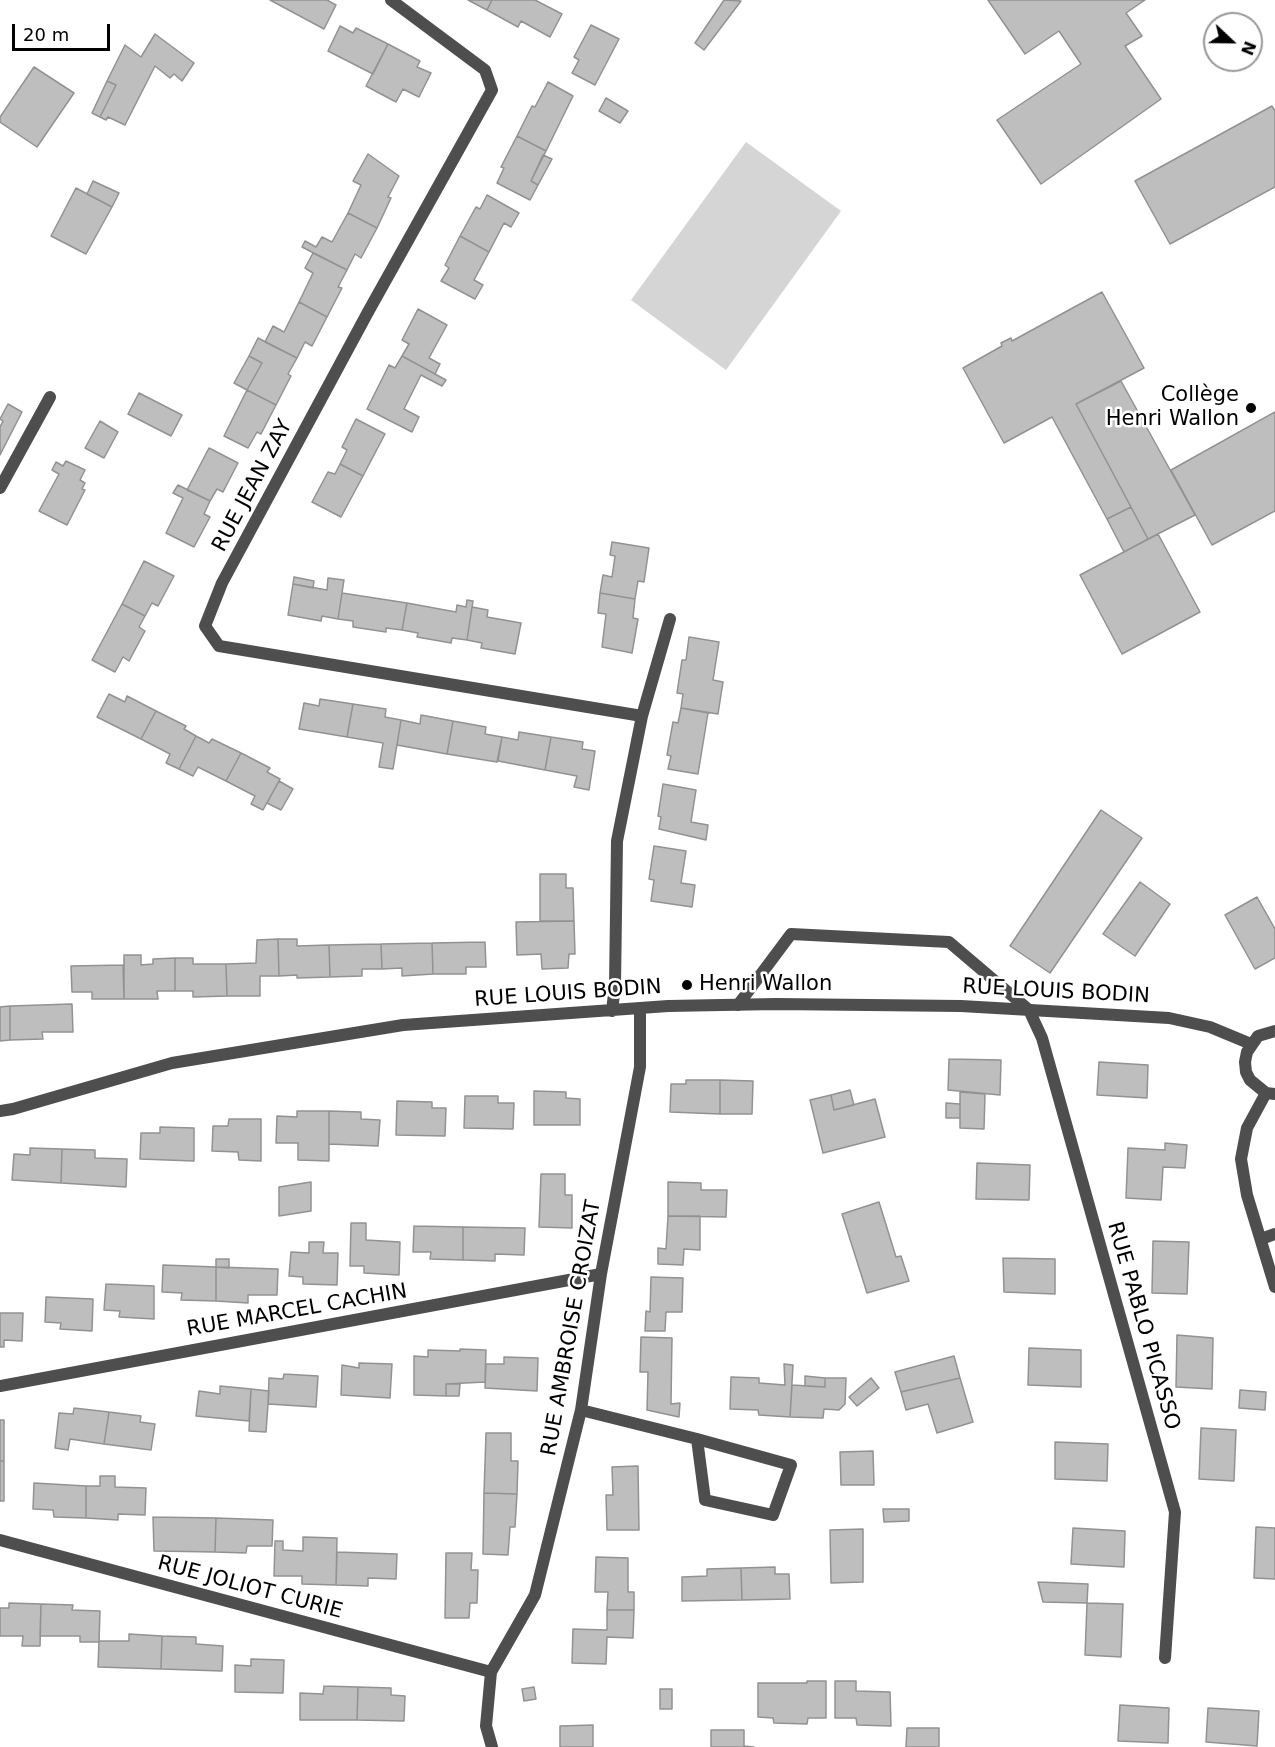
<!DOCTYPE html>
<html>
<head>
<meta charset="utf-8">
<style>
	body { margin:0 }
	#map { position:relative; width:1275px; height:1747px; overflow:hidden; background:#fff; font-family:"DejaVu Sans",sans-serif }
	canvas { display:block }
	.north { position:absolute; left:1203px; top:12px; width:60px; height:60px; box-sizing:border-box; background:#fff; border:2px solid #999; border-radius:50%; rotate:112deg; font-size:16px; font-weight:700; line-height:24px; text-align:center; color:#000 }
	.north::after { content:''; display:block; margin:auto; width:21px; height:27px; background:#000; clip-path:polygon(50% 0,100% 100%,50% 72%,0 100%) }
	.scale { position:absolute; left:12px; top:24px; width:98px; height:27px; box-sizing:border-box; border:3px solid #000; border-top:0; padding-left:8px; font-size:18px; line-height:21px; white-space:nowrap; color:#000; -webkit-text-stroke:4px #fff; paint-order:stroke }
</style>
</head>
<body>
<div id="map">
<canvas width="1275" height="1747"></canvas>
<div class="north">N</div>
<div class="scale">20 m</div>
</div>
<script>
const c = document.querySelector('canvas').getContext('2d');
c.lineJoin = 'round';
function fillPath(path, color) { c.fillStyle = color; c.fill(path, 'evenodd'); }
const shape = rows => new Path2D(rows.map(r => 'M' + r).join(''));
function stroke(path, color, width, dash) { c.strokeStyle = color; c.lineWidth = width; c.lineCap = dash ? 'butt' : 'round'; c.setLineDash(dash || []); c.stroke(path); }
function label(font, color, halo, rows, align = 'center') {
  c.font = font + ' "DejaVu Sans",sans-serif'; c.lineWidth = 5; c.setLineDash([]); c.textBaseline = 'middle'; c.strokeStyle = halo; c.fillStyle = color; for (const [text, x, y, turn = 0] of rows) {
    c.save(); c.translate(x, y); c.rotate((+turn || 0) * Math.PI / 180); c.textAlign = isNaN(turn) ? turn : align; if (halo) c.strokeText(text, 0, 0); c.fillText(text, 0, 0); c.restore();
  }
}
fillPath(shape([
	[746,142,841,211,726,370,631,300]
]), '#d5d5d5');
const building = shape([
	[270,0,327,0,336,5,324,29,270,0],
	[468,0,492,0,487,10,468,0],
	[492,0,535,0,562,14,550,37,521,21,518,27,487,10,492,0],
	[724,0,741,1,704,50,695,43,724,0],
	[988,0,1145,0,1126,13,1142,36,1125,46,1161,99,1041,184,997,120,1081,64,1059,31,1025,54,988,0],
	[591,25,619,39,595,85,572,73,579,60,574,57,591,25],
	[340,26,353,33,356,28,388,44,373,74,328,51,340,26],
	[155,34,194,63,182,81,174,74,170,78,155,66,125,125,108,117,106,120,100,117,116,85,107,81,125,45,141,57,155,34],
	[388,44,420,61,417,67,431,73,419,97,403,89,396,102,366,86,388,44],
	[34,67,74,93,37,147,0,122,0,117,34,67],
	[107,81,116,85,100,117,92,113,107,81],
	[548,82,573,96,546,151,517,136,532,106,535,107,548,82],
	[606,98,628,111,620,123,599,111,606,98],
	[1272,106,1275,111,1275,187,1170,244,1135,181,1272,106],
	[517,136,546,151,531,181,538,185,530,200,497,183,504,168,501,167,517,136],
	[368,154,399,176,388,197,391,198,377,228,348,213,361,185,353,181,368,154],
	[543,155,552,159,538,185,531,181,543,155],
	[93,181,119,193,112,207,87,194,93,181],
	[76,188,112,207,86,254,51,236,76,188],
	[487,195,519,213,511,227,504,223,489,252,460,236,476,207,480,209,487,195],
	[348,213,377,228,361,258,355,254,347,270,302,247,305,241,316,247,322,237,332,242,348,213],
	[460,236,489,252,474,280,483,285,475,299,441,281,449,268,445,265,460,236],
	[313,253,347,270,338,287,342,288,327,317,299,302,313,273,305,268,313,253],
	[1102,292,1144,368,1076,404,1131,507,1107,519,1052,417,1004,443,963,368,1002,346,1001,343,1011,338,1012,341,1102,292],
	[299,302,327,317,312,346,305,342,297,358,265,342,273,326,284,332,299,302],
	[418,309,447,325,429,358,440,364,435,374,402,356,409,344,402,340,418,309],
	[258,338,297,358,288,374,291,376,276,405,247,390,262,363,249,356,258,338],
	[249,356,262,363,247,390,234,383,249,356],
	[402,356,446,380,442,386,421,375,404,409,419,417,412,432,367,409,389,365,395,368,402,356],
	[1121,381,1195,515,1148,539,1076,404,1121,381],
	[247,390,276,405,261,434,257,432,248,448,224,436,247,390],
	[139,393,182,415,171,436,128,414,139,393],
	[8,404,22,412,0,455,0,427,3,421,0,419,8,404],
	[1275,412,1275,511,1212,545,1171,470,1275,412],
	[356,419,385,434,363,476,340,464,347,450,342,447,356,419],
	[100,421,118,432,104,458,85,448,100,421],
	[209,448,238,463,223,492,217,489,210,501,187,490,209,448],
	[66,461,85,470,80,480,85,483,82,489,85,490,67,525,39,511,59,474,52,470,56,462,63,466,66,461],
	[340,464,363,476,341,517,312,502,328,472,335,474,340,464],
	[178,485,210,501,204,514,210,517,194,547,166,533,183,498,173,493,178,485],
	[1131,507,1148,539,1124,552,1107,519,1131,507],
	[1158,534,1200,612,1122,654,1080,575,1158,534],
	[612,542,649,548,644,582,638,581,635,599,600,593,603,575,612,577,615,556,610,555,612,542],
	[144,561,174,576,158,606,152,603,145,616,122,604,144,561],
	[294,577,314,581,313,588,293,584,294,577],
	[328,578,344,580,338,619,322,616,321,621,288,615,293,584,327,590,328,578],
	[342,593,407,603,402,630,386,628,386,632,353,627,353,621,338,619,342,593],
	[600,593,635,599,633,618,638,619,632,653,602,647,606,614,598,613,600,593],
	[467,600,473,601,467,640,452,638,451,643,417,637,418,633,402,630,407,603,456,612,457,605,466,607,467,600],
	[122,604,145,616,139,627,145,631,129,661,123,657,115,672,92,660,122,604],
	[472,607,488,610,487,617,521,623,515,654,481,648,482,643,467,640,472,607],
	[689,637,719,642,713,680,723,682,718,714,681,708,683,694,677,693,682,660,686,660,689,637],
	[109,694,125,702,127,696,156,711,141,739,97,717,109,694],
	[320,699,353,704,347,737,299,729,304,703,319,706,320,699],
	[353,704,386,709,385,717,401,720,393,769,379,767,383,743,347,737,353,704],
	[681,708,708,713,698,774,668,769,671,756,667,755,673,722,678,723,681,708],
	[156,711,186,726,184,729,196,736,179,769,166,763,170,754,141,739,156,711],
	[421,715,453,721,447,754,397,745,401,720,420,724,421,715],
	[453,721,486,727,485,734,502,737,497,762,447,754,453,721],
	[519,732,551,737,545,770,498,761,502,737,518,740,519,732],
	[196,736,209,743,212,739,241,753,226,781,198,767,193,776,179,769,196,736],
	[551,737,583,742,582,749,595,751,589,790,574,787,577,776,545,770,551,737],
	[241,753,270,768,267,772,280,779,263,810,251,804,255,796,226,781,241,753],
	[279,781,293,789,281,810,267,803,279,781],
	[663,784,696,790,691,822,708,825,706,840,659,829,661,817,658,816,663,784],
	[1101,810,1142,838,1050,973,1010,946,1101,810],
	[654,846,686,851,681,883,695,885,692,907,651,901,654,880,649,879,654,846],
	[540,874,566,874,566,888,573,888,574,921,540,921,540,874],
	[1140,882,1170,904,1135,956,1103,934,1140,882],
	[1257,897,1275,929,1275,958,1255,969,1225,915,1257,897],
	[574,921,575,954,569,954,568,968,542,969,541,954,517,955,516,922,574,921],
	[278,939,297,939,297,946,329,945,330,977,297,978,297,975,279,976,278,939],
	[278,939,279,976,260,976,260,996,227,996,226,964,256,963,257,940,278,939],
	[485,942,486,967,466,967,466,974,433,974,432,943,485,942],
	[432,943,433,974,402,976,402,968,382,969,381,944,432,943],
	[381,944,382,969,362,969,362,976,330,977,329,945,381,944],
	[124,955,141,955,141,965,153,964,153,959,175,958,175,991,157,991,158,999,124,999,124,955],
	[175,958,193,958,193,964,226,964,227,996,193,997,193,991,175,991,175,958],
	[123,965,124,999,92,999,92,992,72,992,71,966,123,965],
	[72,1004,73,1032,42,1032,43,1039,10,1040,10,1006,72,1004],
	[10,1006,10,1040,0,1041,0,1007,10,1006],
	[949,1059,1001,1060,1000,1095,948,1090,949,1059],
	[1099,1062,1148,1065,1147,1098,1097,1095,1099,1062],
	[686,1080,720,1080,720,1114,670,1112,671,1084,686,1084,686,1080],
	[720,1080,753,1081,752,1114,720,1114,720,1080],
	[850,1090,854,1105,834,1110,831,1095,850,1090],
	[534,1091,566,1092,566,1098,580,1099,580,1125,534,1125,534,1091],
	[960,1092,985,1094,984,1129,960,1128,960,1092],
	[831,1095,834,1110,875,1099,885,1137,823,1153,810,1100,831,1095],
	[465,1096,498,1096,498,1103,514,1103,513,1129,464,1128,465,1096],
	[397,1101,432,1102,432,1108,446,1108,445,1136,396,1135,397,1101],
	[946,1103,960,1104,960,1118,946,1118,946,1103],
	[297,1111,329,1111,329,1161,298,1160,298,1143,276,1143,277,1116,297,1117,297,1111],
	[329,1111,361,1112,361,1119,380,1120,378,1146,329,1144,329,1111],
	[229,1119,261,1119,261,1161,239,1160,238,1152,212,1151,213,1126,228,1126,229,1119],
	[160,1127,194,1128,194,1161,140,1159,141,1133,160,1133,160,1127],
	[1165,1143,1187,1145,1185,1168,1163,1167,1161,1200,1126,1198,1128,1148,1165,1150,1165,1143],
	[30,1148,62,1149,61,1183,12,1180,14,1154,30,1155,30,1148],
	[62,1149,95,1150,95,1158,127,1159,126,1187,61,1183,62,1149],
	[977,1163,1030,1165,1029,1200,976,1199,977,1163],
	[541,1174,565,1174,565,1195,572,1195,572,1228,539,1227,541,1174],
	[311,1182,311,1211,279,1216,279,1187,311,1182],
	[668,1182,701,1183,701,1190,727,1190,726,1217,668,1216,668,1182],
	[879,1202,896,1257,901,1256,909,1281,867,1293,842,1214,879,1202],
	[668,1216,700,1216,700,1250,684,1249,683,1265,658,1264,658,1248,666,1249,668,1216],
	[351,1223,366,1223,366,1240,400,1242,399,1275,364,1273,364,1266,350,1266,351,1223],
	[414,1226,463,1227,463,1260,430,1259,431,1252,413,1252,414,1226],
	[463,1227,525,1228,524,1255,495,1254,495,1261,463,1260,463,1227],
	[1153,1241,1189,1242,1187,1294,1152,1293,1153,1241],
	[309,1242,324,1242,323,1253,338,1253,337,1285,303,1284,303,1277,289,1276,291,1252,309,1253,309,1242],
	[1003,1258,1055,1259,1055,1294,1004,1292,1003,1258],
	[216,1259,229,1259,229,1268,216,1267,216,1259],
	[163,1265,216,1267,216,1301,181,1300,182,1293,162,1292,163,1265],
	[216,1267,278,1269,277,1295,248,1295,248,1303,216,1301,216,1267],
	[651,1277,683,1278,682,1312,666,1312,665,1331,645,1331,646,1311,650,1312,651,1277],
	[106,1284,154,1286,154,1319,119,1317,120,1311,104,1310,106,1284],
	[46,1297,93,1299,92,1331,60,1329,61,1323,45,1322,46,1297],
	[0,1313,23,1313,22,1341,4,1340,4,1347,0,1347,0,1313],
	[1177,1335,1213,1338,1212,1389,1176,1387,1177,1335],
	[641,1337,672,1338,671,1404,680,1403,679,1417,647,1410,648,1372,640,1372,641,1337],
	[1029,1348,1081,1350,1081,1387,1028,1385,1029,1348],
	[460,1349,486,1350,485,1382,446,1384,446,1396,414,1395,414,1356,428,1357,428,1350,460,1351,460,1349],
	[954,1356,960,1378,901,1392,895,1372,954,1356],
	[504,1357,538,1358,537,1391,485,1388,486,1364,504,1364,504,1357],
	[359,1363,392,1364,390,1398,341,1395,342,1365,359,1368,359,1363],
	[784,1364,793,1365,790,1417,759,1415,758,1410,730,1409,731,1377,759,1378,759,1383,785,1385,784,1364],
	[284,1374,318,1376,316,1407,268,1404,269,1378,283,1379,284,1374],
	[805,1376,825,1378,825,1387,805,1386,805,1376],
	[825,1378,846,1378,845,1404,839,1410,824,1409,823,1418,790,1417,792,1385,825,1387,825,1378],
	[871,1378,879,1388,857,1406,849,1397,871,1378],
	[960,1378,973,1422,937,1433,928,1404,906,1410,901,1392,960,1378],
	[446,1384,460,1384,459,1396,446,1396,446,1384],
	[220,1386,251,1389,249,1421,196,1416,199,1391,220,1394,220,1386],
	[251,1389,269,1391,266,1432,249,1431,251,1389],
	[1240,1390,1266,1392,1265,1410,1239,1408,1240,1390],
	[74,1408,109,1412,104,1444,70,1439,68,1450,55,1448,59,1413,73,1414,74,1408],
	[109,1412,141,1416,140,1422,155,1424,151,1450,104,1444,109,1412],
	[0,1420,4,1420,4,1461,0,1461,0,1420],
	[1201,1428,1236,1430,1234,1481,1199,1479,1201,1428],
	[486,1433,511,1433,511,1461,518,1461,517,1494,484,1493,486,1433],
	[1055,1442,1108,1444,1107,1481,1055,1479,1055,1442],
	[873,1451,874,1485,841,1485,840,1452,873,1451],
	[0,1461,4,1461,4,1501,0,1501,0,1461],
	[638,1466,639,1530,607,1530,606,1495,613,1495,612,1467,638,1466],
	[100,1476,115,1476,115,1487,146,1488,145,1515,118,1514,118,1520,86,1518,86,1486,100,1486,100,1476],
	[34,1483,86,1486,86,1518,54,1517,53,1510,33,1509,34,1483],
	[484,1493,517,1494,515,1527,510,1527,508,1555,483,1554,484,1493],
	[883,1509,909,1509,909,1521,884,1522,883,1509],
	[153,1517,216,1518,215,1552,154,1551,153,1517],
	[216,1518,273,1520,272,1546,247,1546,246,1553,215,1552,216,1518],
	[1256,1527,1275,1528,1275,1579,1254,1578,1256,1527],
	[1073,1528,1125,1531,1124,1567,1071,1564,1073,1528],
	[863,1529,863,1582,831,1583,830,1530,863,1529],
	[303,1537,337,1538,336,1585,302,1584,302,1576,274,1576,275,1541,283,1541,283,1550,303,1551,303,1537],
	[337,1552,397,1554,396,1579,368,1578,368,1586,336,1585,337,1552],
	[446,1553,472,1553,471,1570,478,1570,477,1603,470,1603,469,1618,445,1618,446,1553],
	[596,1557,628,1558,628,1592,634,1592,634,1610,607,1610,608,1592,595,1592,596,1557],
	[775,1567,775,1574,789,1574,790,1599,742,1600,741,1568,775,1567],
	[741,1568,742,1600,682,1601,682,1577,707,1576,707,1569,741,1568],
	[1038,1582,1088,1584,1087,1603,1043,1602,1038,1582],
	[9,1603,41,1604,40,1646,22,1646,23,1636,0,1636,0,1608,9,1608,9,1603],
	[1087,1603,1123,1604,1121,1657,1085,1655,1087,1603],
	[41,1604,73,1605,72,1610,100,1611,99,1642,80,1642,80,1636,40,1636,41,1604],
	[607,1610,634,1610,633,1638,607,1637,606,1664,572,1663,573,1629,607,1630,607,1610],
	[129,1634,162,1636,161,1669,98,1667,99,1641,129,1641,129,1634],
	[162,1636,196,1637,196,1644,223,1646,222,1671,161,1669,162,1636],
	[251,1659,284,1660,283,1693,235,1692,235,1665,251,1666,251,1659],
	[807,1681,826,1681,826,1718,808,1718,807,1724,774,1723,773,1718,758,1717,758,1683,807,1683,807,1681],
	[835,1681,856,1681,856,1691,890,1692,891,1726,857,1725,856,1718,835,1718,835,1681],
	[324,1686,358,1687,357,1720,300,1720,300,1693,323,1694,324,1686],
	[358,1687,391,1688,391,1695,405,1696,404,1721,357,1720,358,1687],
	[534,1687,536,1699,524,1701,522,1689,534,1687],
	[660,1689,672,1689,672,1709,660,1709,660,1689],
	[1120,1705,1169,1708,1168,1743,1118,1741,1120,1705],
	[1208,1708,1259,1711,1257,1746,1206,1742,1208,1708],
	[593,1725,593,1747,560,1747,560,1726,593,1725],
	[907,1728,939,1728,939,1747,906,1747,907,1728],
	[711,1730,744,1730,744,1746,754,1747,711,1747,711,1730]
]);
fillPath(building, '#bebebe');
stroke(building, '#929292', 1.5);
stroke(shape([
	[738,1005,791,934,949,942,1029,1010],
	[1261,1239,1275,1234]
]), '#4e4e4e', 12);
stroke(shape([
	[391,0,485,70,492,90,368,312,222,583,205,626,219,646,642,716,617,841,615,985,612,1011],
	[0,488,50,397],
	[642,716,670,619],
	[1029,1010,1042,1038,1175,1512,1165,1658],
	[1275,1031,1258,1036,1247,1052,1245,1062,1246,1072,1250,1080,1266,1093,1275,1094],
	[1266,1093,1247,1128,1241,1159,1247,1195,1275,1287],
	[0,1111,13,1109,172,1063,403,1025,668,1006,776,1004,961,1006,1169,1018,1210,1027,1251,1044],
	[0,1386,601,1274],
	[581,1410,697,1439,791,1465,773,1515,705,1500,697,1439],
	[0,1540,491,1672],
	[492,1747,486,1726,491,1672,535,1595,581,1410,601,1274,640,1067,640,1009]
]), '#4e4e4e', 12);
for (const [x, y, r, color] of [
	[1251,408,6,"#000"],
	[687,985,6,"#000"]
]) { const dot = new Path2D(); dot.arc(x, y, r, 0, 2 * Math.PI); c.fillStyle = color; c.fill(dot); stroke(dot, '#fff', 2); }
label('21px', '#000', '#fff', [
	["Collège",1239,396],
	["Henri Wallon",1239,420],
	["Henri Wallon",699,985,"left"]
], 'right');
label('21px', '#000', '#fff', [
	["RUE JEAN ZAY",253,486,-62],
	["RUE LOUIS BODIN",1056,992,3],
	["RUE LOUIS BODIN",568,994,-4],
	["RUE MARCEL CACHIN",297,1311,-10],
	["RUE PABLO PICASSO",1143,1326,74],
	["RUE AMBROISE CROIZAT",572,1328,-80],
	["RUE JOLIOT CURIE",250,1588,15]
]);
</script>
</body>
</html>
